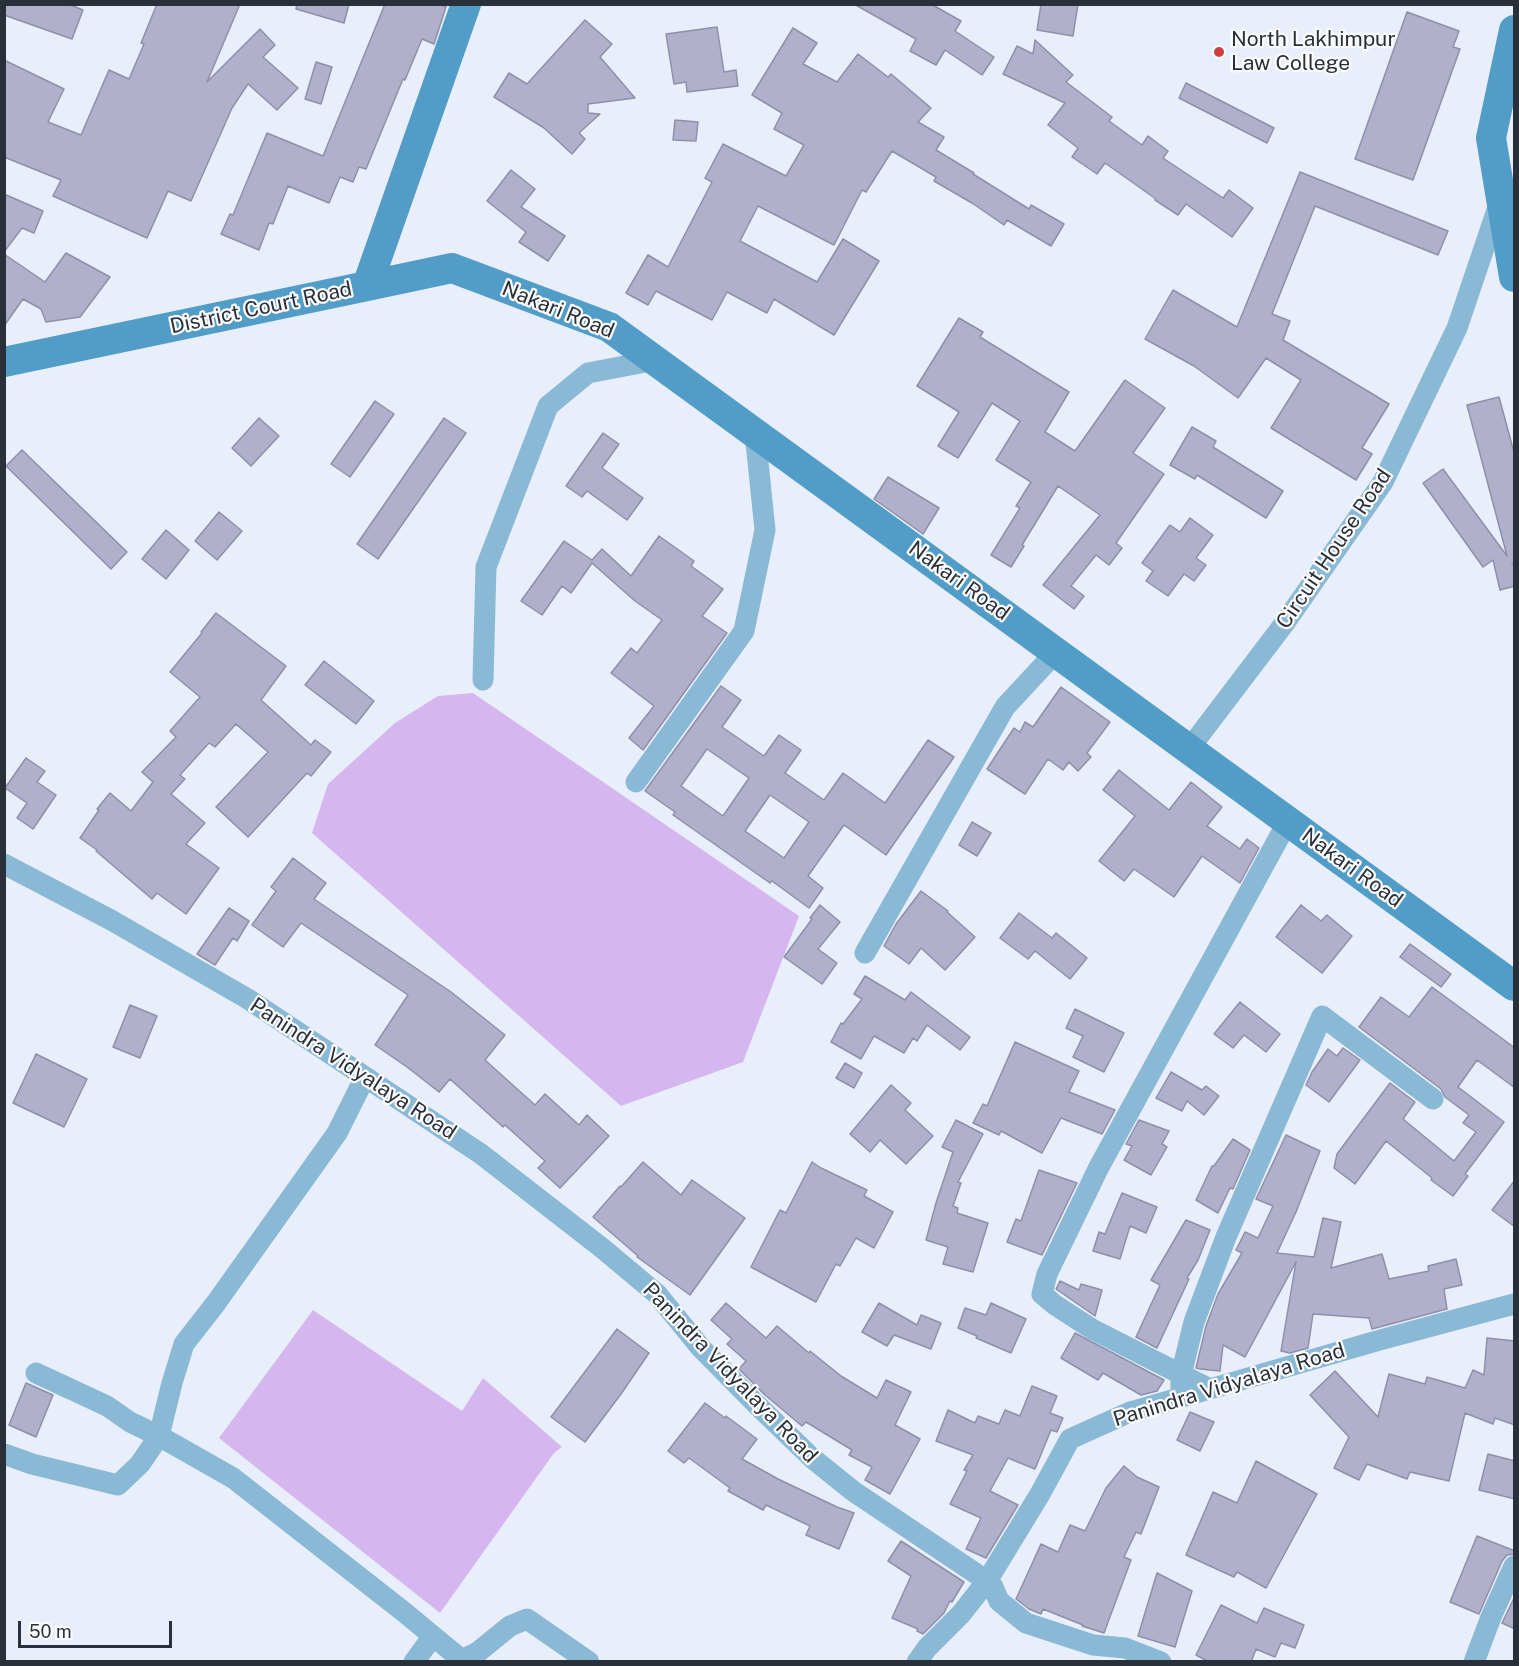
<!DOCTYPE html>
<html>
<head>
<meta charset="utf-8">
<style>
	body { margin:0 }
	#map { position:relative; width:1519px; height:1666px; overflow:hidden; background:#e9effa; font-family:"Public Sans",sans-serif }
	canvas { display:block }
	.frame { position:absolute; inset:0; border:6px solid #2a303a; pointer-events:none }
	.scale { position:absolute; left:18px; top:1621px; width:154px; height:27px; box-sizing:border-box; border:3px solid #2a303a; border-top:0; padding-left:8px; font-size:18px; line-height:21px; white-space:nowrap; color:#2a303a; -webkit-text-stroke:4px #fcfcfc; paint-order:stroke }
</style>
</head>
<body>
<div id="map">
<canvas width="1519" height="1666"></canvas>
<div class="frame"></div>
<div class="scale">50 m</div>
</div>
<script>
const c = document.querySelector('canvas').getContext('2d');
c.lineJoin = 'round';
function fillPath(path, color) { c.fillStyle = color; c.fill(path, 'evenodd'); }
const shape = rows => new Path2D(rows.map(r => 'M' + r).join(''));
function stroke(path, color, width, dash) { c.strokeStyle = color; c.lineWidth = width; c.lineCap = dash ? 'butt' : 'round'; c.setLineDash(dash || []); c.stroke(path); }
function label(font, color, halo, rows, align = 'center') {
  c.font = font + ' "Public Sans",sans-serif'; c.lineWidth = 4.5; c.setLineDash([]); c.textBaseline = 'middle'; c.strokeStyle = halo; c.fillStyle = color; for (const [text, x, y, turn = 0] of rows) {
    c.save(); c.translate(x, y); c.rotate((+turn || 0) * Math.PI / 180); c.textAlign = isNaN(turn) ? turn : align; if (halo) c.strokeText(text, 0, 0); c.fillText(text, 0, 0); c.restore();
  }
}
fillPath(shape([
	[473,693,799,916,743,1062,621,1106,312,833,328,784,395,723,438,696],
	[313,1310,462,1411,483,1378,562,1447,554,1453,440,1613,219,1438]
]), '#d6b6ee');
const building = shape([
	[4,4,68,4,83,10,72,39,4,15,4,4],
	[157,4,240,4,207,82,260,29,275,45,263,57,298,88,277,110,248,84,232,108,191,201,168,191,147,238,53,196,61,180,4,157,4,60,64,89,48,122,81,135,109,70,129,79,144,44,141,43,157,4],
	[297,4,349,4,344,23,296,9,297,4],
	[385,4,439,4,446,7,434,44,422,39,405,80,403,79,366,169,359,167,353,182,340,177,329,203,288,186,273,224,269,223,259,250,221,234,230,214,233,215,267,133,323,156,385,4],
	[854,4,931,4,961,21,955,31,994,57,982,75,945,50,936,65,910,51,916,39,854,4],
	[1041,4,1078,4,1073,36,1037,30,1041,4],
	[1407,12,1459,31,1453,47,1460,49,1413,180,1355,159,1407,12],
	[585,20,612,44,600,57,635,98,588,104,588,113,600,114,579,133,585,139,572,154,544,128,494,97,509,73,527,84,585,20],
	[717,27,724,72,736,70,738,86,687,92,686,82,674,84,666,34,717,27],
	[793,28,817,43,803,64,837,82,858,54,888,77,891,74,931,108,918,122,944,137,936,150,974,173,973,174,1029,209,1031,205,1064,224,1051,246,1007,220,1004,225,972,203,934,181,936,177,892,151,866,192,862,190,834,245,758,206,740,241,817,282,843,239,879,261,834,335,774,299,767,313,727,292,712,320,656,291,648,305,626,293,648,255,668,267,712,182,705,178,723,144,786,176,804,145,774,129,782,113,752,95,793,28],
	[1035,40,1073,75,1066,82,1112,117,1109,121,1142,145,1148,136,1168,151,1163,158,1223,198,1229,190,1253,208,1232,237,1186,204,1178,215,1155,200,1156,199,1105,163,1097,174,1072,157,1078,148,1048,125,1065,103,1003,74,1017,46,1033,54,1035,40],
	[316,62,332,67,321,104,305,99,316,62],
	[1186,83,1274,128,1267,143,1179,98,1186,83],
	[675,120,698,122,696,141,673,140,675,120],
	[511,170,535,189,521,207,565,236,548,261,519,242,526,232,487,201,511,170],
	[1300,172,1448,231,1438,255,1315,206,1272,314,1290,321,1283,340,1389,404,1362,448,1372,454,1356,480,1271,428,1301,380,1266,358,1238,398,1194,366,1145,339,1173,290,1237,327,1300,172],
	[4,194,43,211,34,233,22,228,4,252,4,194],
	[66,253,110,277,80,317,46,322,41,309,23,299,4,326,4,254,45,282,66,253],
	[959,318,983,332,980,337,1069,392,1045,432,1075,451,1125,380,1165,408,1133,453,1164,474,1116,543,1122,548,1109,565,1096,555,1071,586,1084,596,1074,609,1043,585,1100,515,1058,486,1022,545,1024,546,1011,567,991,555,1020,508,1016,506,1031,482,996,460,1020,421,992,403,958,458,938,446,959,412,917,386,959,318],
	[1499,397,1515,456,1515,564,1512,564,1515,567,1515,586,1500,590,1493,560,1483,567,1423,483,1443,469,1507,556,1467,405,1499,397],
	[375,401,394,414,350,477,331,464,375,401],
	[259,418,279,436,251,466,232,448,259,418],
	[444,418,466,433,378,559,357,544,444,418],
	[1192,427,1216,441,1213,447,1283,491,1266,518,1197,475,1195,479,1170,465,1192,427],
	[603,433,619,444,602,468,643,498,627,520,587,491,582,497,566,486,603,433],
	[22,450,127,552,111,569,6,466,22,450],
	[888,477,939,508,923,534,874,499,888,477],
	[219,512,242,531,217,560,195,541,219,512],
	[1190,518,1213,535,1196,558,1206,565,1194,581,1184,574,1168,596,1146,581,1153,571,1142,563,1170,525,1180,532,1190,518],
	[166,530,189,550,166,579,142,559,166,530],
	[659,536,694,561,691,566,723,589,702,616,727,633,643,750,629,738,654,706,611,673,631,648,637,653,662,620,635,601,592,563,571,593,562,586,542,615,521,601,564,541,592,560,602,549,631,576,659,536],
	[216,613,286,666,261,700,311,745,315,740,331,752,311,776,307,773,248,837,216,807,268,752,236,724,215,747,209,743,180,775,185,779,171,794,205,823,186,844,219,868,186,914,157,893,152,899,96,851,97,850,80,838,99,810,97,809,110,793,131,811,153,782,142,772,176,737,170,731,200,697,170,672,202,633,201,632,216,613],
	[324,661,374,701,356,724,305,685,324,661],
	[721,686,741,700,722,727,764,756,779,735,801,750,785,773,824,800,843,773,885,803,928,740,954,757,886,855,844,825,808,876,823,888,809,908,772,881,770,883,673,815,675,812,645,791,721,686],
	[707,749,749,778,723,816,681,786,707,749],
	[770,795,809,822,784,858,745,831,770,795],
	[1061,687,1110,722,1087,753,1091,757,1078,771,1069,762,1063,770,1048,759,1025,794,987,769,1014,728,1020,732,1025,722,1033,727,1061,687],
	[26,758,45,771,37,782,56,795,33,829,17,818,27,803,5,788,26,758],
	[1119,770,1169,810,1191,782,1222,807,1207,826,1240,849,1247,839,1259,848,1240,883,1202,856,1174,897,1134,869,1124,881,1099,861,1135,816,1103,790,1119,770],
	[972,822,991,833,977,856,959,845,972,822],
	[293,858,326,883,314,899,451,992,505,1035,485,1060,535,1105,545,1094,579,1125,587,1115,609,1136,560,1188,538,1168,545,1161,505,1125,503,1127,450,1079,439,1092,407,1067,375,1045,408,995,301,923,283,947,252,925,276,891,271,887,293,858],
	[921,891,948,911,947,912,975,937,945,970,921,948,909,964,884,946,896,924,921,891],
	[820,905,840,922,818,949,837,963,822,984,784,957,812,919,810,918,820,905],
	[1301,905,1321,921,1327,915,1352,936,1322,973,1276,937,1301,905],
	[229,908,249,921,237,941,233,938,215,965,197,954,229,908],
	[1019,913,1052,938,1056,933,1087,958,1070,979,1035,951,1028,959,1000,938,1019,913],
	[1410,944,1451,974,1441,987,1400,957,1410,944],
	[865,976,905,1000,911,992,970,1037,960,1050,927,1025,917,1041,913,1038,904,1053,874,1036,861,1059,831,1042,841,1023,843,1024,862,999,854,994,865,976],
	[1432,987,1515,1048,1515,1088,1477,1060,1458,1087,1504,1122,1465,1174,1468,1176,1453,1196,1431,1180,1432,1178,1386,1141,1355,1184,1334,1168,1337,1154,1390,1083,1415,1102,1403,1119,1454,1161,1476,1132,1463,1123,1469,1115,1445,1097,1441,1089,1359,1027,1381,997,1409,1017,1432,987],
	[1240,1002,1280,1034,1266,1052,1244,1035,1233,1048,1214,1034,1240,1002],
	[130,1005,157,1016,140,1058,113,1047,130,1005],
	[1075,1009,1124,1033,1104,1072,1073,1057,1083,1036,1066,1028,1075,1009],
	[1015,1042,1079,1071,1069,1092,1115,1110,1102,1134,1061,1118,1042,1153,1001,1131,999,1135,973,1123,983,1104,987,1106,1015,1042],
	[1343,1048,1360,1060,1329,1102,1306,1085,1312,1072,1328,1049,1337,1056,1343,1048],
	[36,1054,87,1079,64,1127,13,1103,36,1054],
	[845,1063,862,1073,854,1088,836,1078,845,1063],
	[1171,1072,1202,1090,1206,1086,1219,1096,1204,1115,1187,1101,1182,1111,1156,1098,1171,1072],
	[891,1085,911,1103,905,1110,933,1136,906,1164,880,1140,870,1152,850,1134,891,1085],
	[956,1120,983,1134,958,1182,961,1183,953,1206,958,1208,957,1213,988,1223,973,1272,943,1264,948,1247,926,1240,936,1203,953,1152,942,1147,956,1120],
	[1139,1120,1169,1131,1162,1144,1167,1147,1151,1175,1124,1160,1132,1146,1126,1144,1139,1120],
	[1286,1135,1320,1151,1296,1212,1277,1253,1314,1257,1323,1218,1341,1222,1331,1268,1382,1254,1389,1279,1429,1271,1428,1266,1456,1259,1462,1285,1444,1289,1447,1309,1372,1329,1369,1318,1313,1314,1308,1348,1290,1353,1281,1351,1296,1262,1245,1357,1223,1345,1220,1371,1200,1369,1196,1368,1206,1326,1218,1294,1242,1253,1236,1250,1245,1232,1258,1238,1273,1206,1256,1199,1286,1135],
	[1233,1139,1250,1150,1233,1189,1230,1188,1218,1213,1196,1200,1212,1166,1214,1166,1233,1139],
	[643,1162,681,1195,692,1180,745,1218,690,1295,637,1257,638,1256,593,1217,620,1186,621,1187,643,1162],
	[812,1162,821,1168,867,1190,864,1196,893,1212,874,1248,856,1238,840,1266,836,1264,816,1302,751,1267,780,1210,786,1213,812,1162],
	[1039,1170,1077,1183,1042,1255,1007,1242,1016,1219,1021,1221,1039,1170],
	[1515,1180,1515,1227,1492,1210,1515,1180],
	[1122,1193,1157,1207,1146,1233,1130,1226,1120,1259,1093,1251,1099,1232,1105,1234,1122,1193],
	[1186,1220,1210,1230,1198,1260,1187,1278,1189,1279,1157,1348,1136,1337,1160,1285,1151,1280,1186,1220],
	[1060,1281,1079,1290,1081,1284,1102,1290,1095,1316,1056,1289,1060,1281],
	[726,1303,766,1338,777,1326,809,1353,810,1351,841,1376,877,1398,886,1380,911,1392,895,1425,920,1439,890,1494,865,1480,872,1467,849,1455,852,1450,806,1422,802,1426,765,1395,739,1369,746,1361,727,1344,732,1339,711,1320,726,1303],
	[879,1303,917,1325,921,1315,941,1323,931,1349,894,1335,887,1346,862,1332,879,1303],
	[991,1303,1026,1319,1011,1353,976,1338,977,1336,958,1328,965,1308,986,1315,991,1303],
	[617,1329,649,1353,621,1394,585,1442,551,1417,617,1329],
	[1075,1333,1164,1380,1157,1391,1141,1395,1103,1373,1098,1380,1061,1358,1075,1333],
	[1487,1338,1515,1341,1515,1425,1495,1418,1493,1424,1465,1413,1449,1481,1410,1472,1407,1479,1367,1464,1359,1480,1334,1468,1349,1437,1310,1395,1335,1371,1378,1417,1389,1374,1425,1384,1427,1377,1465,1388,1473,1370,1484,1375,1487,1338],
	[26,1383,53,1395,36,1437,9,1425,26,1383],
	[1032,1386,1057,1396,1050,1413,1063,1418,1057,1432,1051,1430,1035,1469,1008,1458,990,1491,1018,1505,986,1558,966,1549,981,1518,950,1504,967,1471,964,1470,973,1455,936,1441,948,1410,975,1423,978,1416,999,1424,1005,1410,1020,1416,1032,1386],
	[705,1403,725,1418,726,1416,757,1439,742,1459,778,1479,837,1507,854,1513,839,1549,806,1535,810,1526,766,1505,763,1510,728,1491,730,1488,689,1458,684,1463,668,1451,705,1403],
	[1190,1412,1214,1422,1200,1451,1177,1440,1190,1412],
	[1488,1454,1515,1461,1515,1499,1479,1490,1488,1454],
	[1256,1461,1317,1494,1266,1588,1237,1572,1234,1577,1186,1555,1213,1492,1237,1503,1256,1461],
	[1124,1466,1137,1477,1159,1487,1141,1534,1136,1532,1124,1557,1131,1560,1104,1633,1082,1626,1083,1625,1043,1609,1041,1614,1029,1609,1016,1599,1041,1544,1058,1552,1070,1525,1085,1531,1106,1488,1124,1466],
	[1477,1536,1515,1551,1515,1554,1507,1555,1502,1561,1479,1614,1450,1602,1477,1536],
	[901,1541,964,1582,952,1602,950,1601,944,1613,923,1634,917,1631,918,1629,892,1618,911,1576,888,1561,901,1541],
	[1157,1573,1192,1591,1175,1647,1138,1636,1157,1573],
	[1515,1596,1515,1629,1502,1623,1515,1596],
	[1221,1605,1257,1623,1264,1608,1304,1625,1295,1648,1281,1643,1275,1657,1256,1649,1251,1662,1209,1662,1196,1655,1221,1605]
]);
fillPath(building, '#b0b0cc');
stroke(building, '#8f8fa9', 1.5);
stroke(shape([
	[483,680,486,567,548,406,588,373,656,360],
	[1189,749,1284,624,1383,482,1457,328,1500,201],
	[636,782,744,631,765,530,755,433],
	[4,864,111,920,248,999,481,1154,602,1248,657,1294,701,1348,756,1404,812,1458,853,1491,987,1581,1040,1494,1070,1439,1130,1412,1380,1340,1514,1304],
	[865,953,1005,707,1056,652],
	[36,1373,107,1406,130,1422,159,1436,172,1383,184,1344,216,1303,337,1133,365,1077],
	[1181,1388,1181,1375,1194,1322,1226,1237,1322,1016,1433,1099],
	[1210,1389,1092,1329,1055,1305,1042,1294,1047,1274,1099,1167,1288,821],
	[4,1454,32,1464,118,1485,140,1464,159,1436,233,1478,404,1612,462,1660,478,1652,510,1626,527,1619,589,1662],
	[414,1662,433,1636],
	[917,1662,927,1648,961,1614,987,1581,993,1587,999,1601,1026,1623,1093,1645,1125,1648,1161,1662],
	[1474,1662,1491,1617,1514,1566]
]), '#8ab9d6', 21);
stroke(shape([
	[1514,30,1491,138,1514,277],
	[367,286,452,268,609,327,1514,986],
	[4,362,367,286,466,4]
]), '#519dc8', 30);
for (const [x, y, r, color] of [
	[1219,52,6,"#ce3f40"]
]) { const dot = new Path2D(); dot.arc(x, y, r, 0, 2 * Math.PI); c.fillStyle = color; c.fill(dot); stroke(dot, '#fcfcfc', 2); }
label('21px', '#2a303a', '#fcfcfc', [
	["North Lakhimpur",1231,40],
	["Law College",1231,64]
], 'left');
label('21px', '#2a303a', '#fcfcfc', [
	["District Court Road",261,308,-12],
	["Nakari Road",558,310,22],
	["Circuit House Road",1334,549,-56],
	["Nakari Road",959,581,36],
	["Nakari Road",1352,868,36],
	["Panindra Vidyalaya Road",353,1069,33],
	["Panindra Vidyalaya Road",730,1373,46],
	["Panindra Vidyalaya Road",1229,1385,-17]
]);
</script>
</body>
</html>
